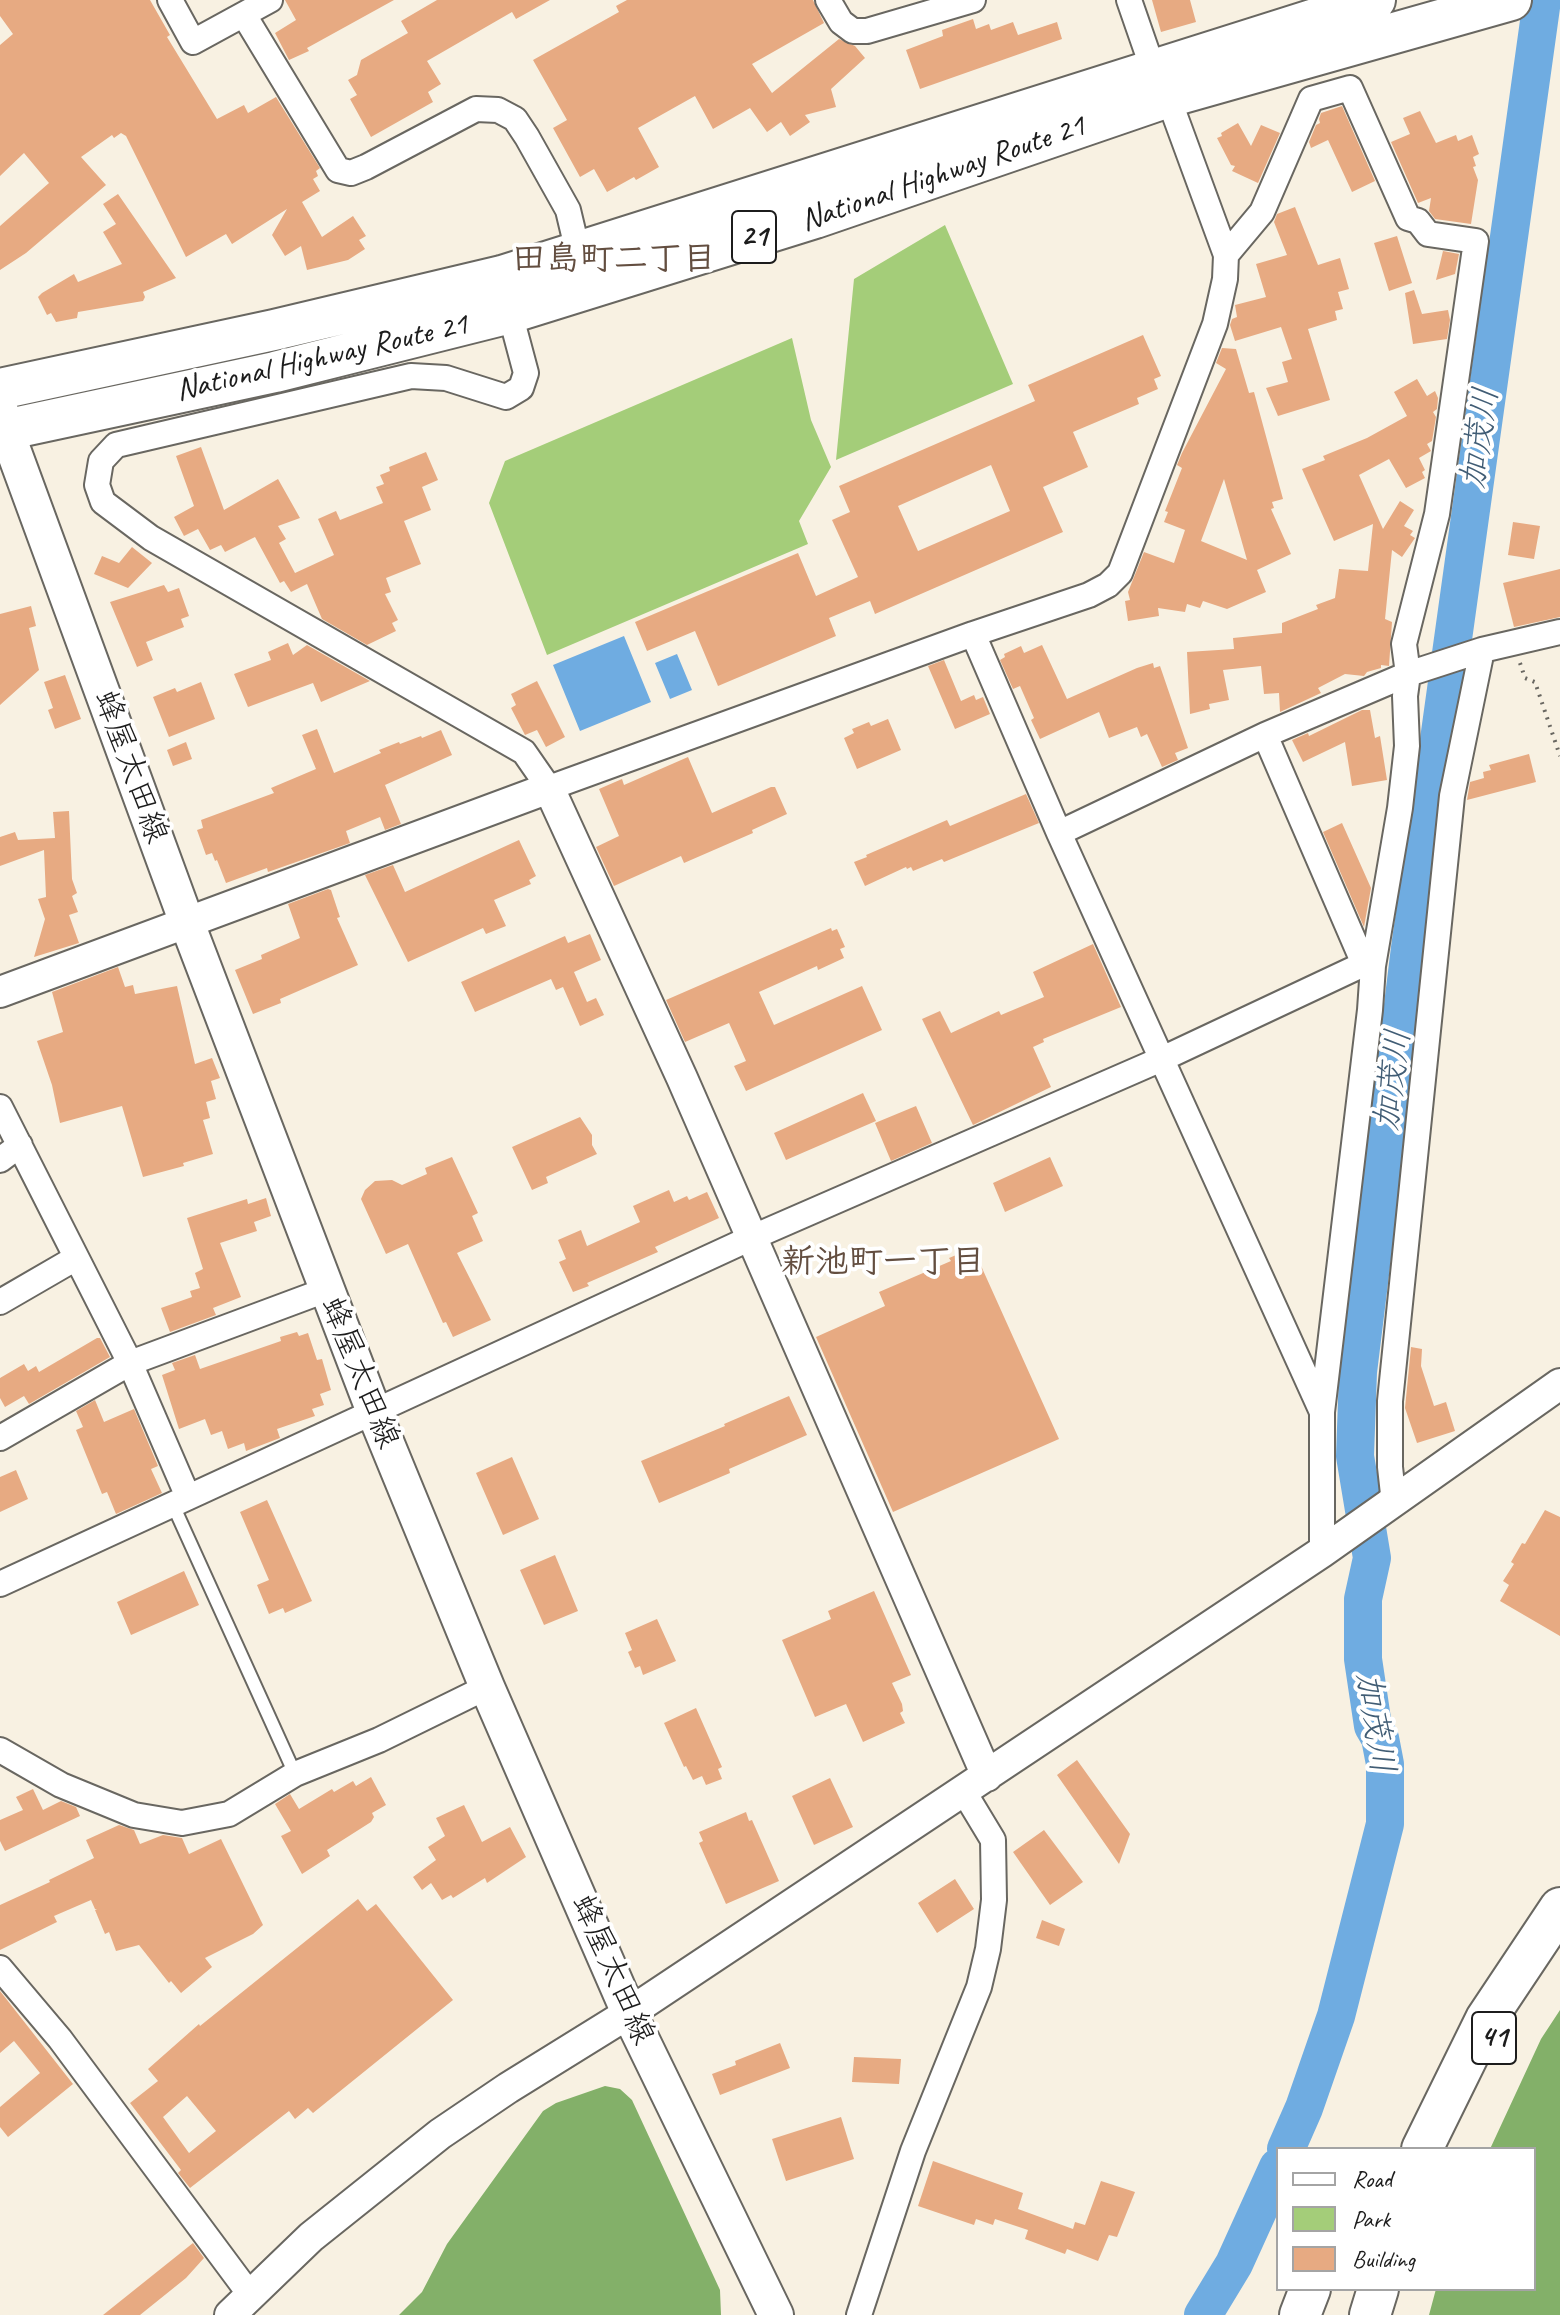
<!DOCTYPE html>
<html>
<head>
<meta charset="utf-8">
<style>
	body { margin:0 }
	#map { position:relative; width:1560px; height:2315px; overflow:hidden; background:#f8f1e2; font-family:Caveat,sans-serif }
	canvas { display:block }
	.legend { position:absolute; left:1276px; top:2147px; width:260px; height:144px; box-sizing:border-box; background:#fff; border:2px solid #a4a4a4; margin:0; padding:10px 14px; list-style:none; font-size:24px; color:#1c1c1c }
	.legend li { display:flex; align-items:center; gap:16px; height:40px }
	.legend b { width:40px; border:2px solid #a4a4a4 }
</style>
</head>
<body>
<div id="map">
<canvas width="1560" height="2315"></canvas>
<ul class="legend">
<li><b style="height:10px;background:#fff"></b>Road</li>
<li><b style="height:22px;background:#a4cd79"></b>Park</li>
<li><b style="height:22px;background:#e7aa82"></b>Building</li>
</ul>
</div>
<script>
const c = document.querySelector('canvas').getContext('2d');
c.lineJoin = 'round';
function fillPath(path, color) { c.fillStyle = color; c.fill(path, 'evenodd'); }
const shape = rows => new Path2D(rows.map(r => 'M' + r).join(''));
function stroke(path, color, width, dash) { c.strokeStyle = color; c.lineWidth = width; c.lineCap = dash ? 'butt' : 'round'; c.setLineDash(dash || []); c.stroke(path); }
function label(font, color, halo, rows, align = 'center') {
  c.font = font + ' Caveat,"Klee One",sans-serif'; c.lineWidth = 8; c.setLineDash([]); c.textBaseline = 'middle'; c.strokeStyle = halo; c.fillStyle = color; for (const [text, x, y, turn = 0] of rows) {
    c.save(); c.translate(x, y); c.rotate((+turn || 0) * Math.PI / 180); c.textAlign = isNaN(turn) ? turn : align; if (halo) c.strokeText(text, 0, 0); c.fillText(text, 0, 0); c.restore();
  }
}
fillPath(shape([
	[945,225,1013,384,836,460,854,279],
	[792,338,811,420,831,467,799,521,808,544,547,655,489,503,505,461]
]), '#a4cd79');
fillPath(shape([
	[1560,2010,1560,2315,1429,2315,1436,2289,1534,2289,1534,2149,1490,2149,1541,2039],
	[605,2086,620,2089,632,2100,720,2290,721,2315,399,2315,422,2292,447,2244,543,2111,556,2103]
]), '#83b069');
fillPath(shape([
	[624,636,651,702,580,731,553,665],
	[677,654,692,690,670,699,655,663]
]), '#6face1');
stroke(shape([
	[1286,2149,1304,2108,1336,2016,1385,1824,1385,1764,1380,1738,1373,1726,1363,1659,1363,1599,1372,1558,1355,1456,1358,1372,1410,948,1542,0],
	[1203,2315,1234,2264,1278,2167]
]), '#6face1', 38);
fillPath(shape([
	[0,0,150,0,170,35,167,37,217,119,244,105,248,113,276,97,320,168,316,171,318,176,313,179,320,191,302,202,322,237,353,216,366,236,359,240,365,249,348,260,307,270,301,246,285,256,272,235,287,209,232,244,226,234,186,257,126,136,121,133,114,138,112,135,81,157,106,185,26,253,0,270,0,226,49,183,24,153,0,176,0,45,13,34,0,16],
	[285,0,394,0,307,48,309,51,289,60,275,33,296,20],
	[437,0,550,0,516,19,512,12,427,61,441,84,428,92,433,102,371,137,350,99,357,95,348,80,357,75,361,60,408,33,401,21],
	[627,0,813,0,824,23,752,64,772,93,839,39,855,46,865,58,831,89,836,107,805,115,810,122,790,136,781,122,767,132,750,108,713,129,695,96,638,128,659,167,636,180,634,177,607,192,594,169,580,177,553,128,567,120,533,60,619,12,616,6],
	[1152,0,1190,0,1196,22,1161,32],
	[973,19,976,29,989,24,991,30,1013,22,1018,35,1057,22,1062,39,920,89,906,50,943,36,942,30],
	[1342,106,1375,181,1352,192,1328,140,1311,148,1309,142,1316,125,1320,123,1319,119,1321,113],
	[1420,111,1436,143,1456,135,1458,141,1472,135,1479,154,1473,157,1476,166,1473,167,1478,180,1471,224,1435,219,1429,211,1431,198,1418,203,1391,142,1410,134,1403,118],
	[1238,123,1251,146,1261,125,1280,133,1258,183,1232,171,1235,166,1231,165,1217,138,1222,136,1221,133],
	[118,194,176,278,143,292,145,297,143,301,78,312,77,318,56,322,51,313,47,315,38,297,42,293,74,274,78,282,122,264,103,232,116,224,103,204],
	[1295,207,1318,265,1340,258,1349,289,1338,292,1343,309,1335,311,1337,320,1308,329,1330,400,1278,416,1266,388,1288,382,1282,362,1292,359,1281,327,1235,341,1230,325,1232,319,1237,317,1235,305,1266,297,1256,264,1287,255,1274,222,1277,214],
	[1397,236,1412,283,1389,291,1374,243],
	[1443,251,1459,254,1455,274,1436,280],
	[1414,290,1422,314,1448,310,1450,320,1447,339,1413,344,1405,293],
	[1143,335,1161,376,1154,379,1158,389,1137,398,1139,404,1073,432,1088,467,1043,487,1063,532,875,614,870,601,829,618,836,636,718,686,695,631,647,651,635,622,798,553,816,596,858,577,832,520,850,512,839,486,1035,401,1028,385],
	[991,465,1010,511,918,551,898,506],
	[1222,348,1236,349,1249,393,1254,392,1283,499,1272,502,1274,508,1271,509,1291,554,1257,570,1266,592,1227,609,1203,601,1200,608,1187,604,1185,612,1158,608,1159,616,1128,621,1125,601,1130,600,1128,592,1144,552,1174,563,1185,530,1164,522,1168,512,1165,511,1182,468,1177,465,1182,453,1226,369,1216,363],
	[1224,479,1247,560,1201,541],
	[1417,379,1427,396,1435,391,1438,398,1437,409,1433,412,1436,417,1432,441,1427,444,1431,451,1419,458,1425,470,1422,472,1425,478,1406,488,1389,459,1359,475,1383,529,1400,501,1414,510,1404,526,1413,531,1410,535,1415,538,1402,557,1392,550,1385,619,1392,622,1389,666,1381,665,1381,668,1367,672,1364,676,1345,674,1318,688,1321,693,1280,712,1279,693,1264,694,1261,666,1223,670,1229,700,1209,704,1210,709,1190,714,1187,652,1234,649,1233,638,1282,633,1282,623,1318,609,1316,605,1335,598,1339,569,1368,571,1373,524,1334,541,1302,469,1325,460,1323,456,1367,438,1407,416,1394,392],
	[201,447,224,510,278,479,300,518,278,526,286,539,279,543,295,573,334,555,318,519,336,511,340,520,383,503,376,487,384,484,380,475,390,471,389,467,426,452,438,480,422,487,431,510,404,521,421,564,386,578,391,592,385,594,398,620,392,623,396,631,367,645,322,619,307,584,291,592,284,581,280,583,255,537,225,552,221,545,210,550,198,529,184,536,174,517,194,506,176,456],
	[1513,522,1540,526,1534,559,1508,555],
	[132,547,152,563,128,588,94,574,102,556,119,563],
	[1560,569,1560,617,1514,627,1503,583],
	[164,585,168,592,179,588,189,616,181,619,184,627,146,642,153,660,137,667,110,602],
	[31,606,36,626,29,628,39,670,0,705,0,614],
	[288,643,293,655,307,645,370,681,321,702,313,683,248,707,234,674,271,660,268,652],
	[1042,645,1067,699,1137,668,1153,663,1154,668,1160,666,1188,748,1175,753,1178,760,1162,767,1147,734,1141,737,1137,727,1109,738,1099,712,1040,739,1031,720,1034,718,1020,686,1013,689,1000,660,1005,657,1004,654,1021,646,1024,653],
	[944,660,961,701,974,695,976,700,983,697,990,714,955,729,928,666],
	[65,675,81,719,55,729,48,710,53,708,44,682],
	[537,681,565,737,546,747,537,730,525,735,511,708,516,705,511,694],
	[201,682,215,719,169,737,153,697,175,688,177,692],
	[1362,710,1370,710,1375,738,1380,736,1387,780,1352,786,1345,742,1303,762,1292,740,1308,733,1309,736],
	[888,719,901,750,857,769,844,738,854,733,852,729,869,722,871,726],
	[317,729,334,773,381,753,379,750,399,742,400,744,421,736,422,738,441,730,452,755,385,785,401,824,385,830,380,817,346,831,350,843,268,872,267,868,226,883,217,860,215,861,212,853,206,855,197,830,203,828,201,820,274,793,271,788,316,769,302,735],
	[186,742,192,759,173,766,167,750],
	[1529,754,1536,782,1467,800,1470,782,1484,778,1483,772,1491,770,1489,765],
	[688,757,712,813,771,787,775,787,787,814,752,830,753,833,684,863,681,856,614,886,596,847,619,836,599,789,622,779,624,785],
	[1026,794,1039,823,944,862,942,859,913,871,911,867,907,869,906,867,865,886,854,862,867,857,866,855,947,820,950,826],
	[69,811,72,879,77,893,72,896,78,912,69,915,79,943,34,957,45,919,38,899,46,897,44,850,0,866,0,837,15,832,18,840,55,838,53,812],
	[1342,823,1371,888,1364,927,1323,832],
	[519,840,536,876,529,880,531,884,494,900,506,926,486,934,483,928,408,962,365,875,393,865,405,892],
	[328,889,331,890,340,917,337,918,358,965,280,999,281,1003,253,1014,235,970,262,959,261,955,300,938,288,904],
	[831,928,832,931,837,929,845,947,840,949,844,958,818,970,817,966,759,992,774,1025,862,986,882,1030,746,1091,734,1066,746,1061,729,1023,685,1042,666,1000],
	[590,934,601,960,574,972,587,1002,596,998,604,1015,580,1026,563,987,556,990,551,979,475,1012,461,982,565,936,568,943],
	[1093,944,1121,1007,1043,1039,1044,1042,1033,1047,1051,1087,973,1125,922,1019,940,1011,951,1033,999,1011,1001,1015,1044,997,1033,972],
	[118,967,125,987,133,985,135,994,177,986,195,1064,212,1058,220,1078,211,1081,216,1099,206,1102,210,1118,203,1120,213,1154,183,1163,184,1166,143,1177,122,1106,60,1123,52,1085,37,1041,63,1032,52,992],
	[863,1093,876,1121,786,1160,774,1133],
	[916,1106,932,1143,891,1161,875,1123],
	[580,1117,592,1135,592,1145,597,1154,546,1177,548,1183,532,1190,512,1147],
	[452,1157,478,1213,472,1216,483,1241,457,1253,491,1320,453,1337,446,1322,443,1323,408,1244,386,1254,361,1199,365,1190,375,1181,392,1180,402,1185,427,1174,425,1168],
	[1050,1157,1063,1186,1005,1212,993,1183],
	[669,1190,674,1202,687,1196,689,1200,707,1192,719,1218,655,1247,658,1252,587,1283,589,1286,573,1292,559,1262,566,1259,558,1240,581,1230,587,1246,640,1222,633,1206],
	[266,1198,271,1216,254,1222,257,1231,220,1243,241,1297,213,1308,216,1315,170,1332,161,1308,192,1297,190,1291,200,1288,195,1273,203,1269,187,1218,247,1199,248,1204],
	[973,1248,1059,1439,893,1512,816,1337,885,1306,879,1292,951,1261,949,1258],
	[297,1332,299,1336,308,1333,317,1360,322,1359,331,1390,320,1394,324,1405,312,1409,315,1416,277,1429,280,1438,246,1451,244,1443,228,1449,222,1431,211,1435,205,1419,179,1429,162,1375,175,1370,172,1363,195,1355,200,1369,281,1341,280,1337],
	[97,1338,100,1338,110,1357,29,1404,24,1396,5,1407,0,1398,0,1378,24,1364,28,1371,36,1366,39,1372],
	[1411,1347,1422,1349,1421,1366,1434,1406,1446,1402,1455,1431,1417,1443,1405,1408],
	[789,1396,807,1435,729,1469,730,1473,659,1503,641,1461,725,1426,724,1424],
	[95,1400,104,1422,134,1409,158,1466,151,1469,162,1493,116,1514,107,1492,102,1494,76,1430,83,1427,76,1411],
	[512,1457,539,1519,503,1535,476,1473],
	[16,1470,28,1499,0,1512,0,1477],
	[267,1500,312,1601,285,1613,283,1608,269,1614,257,1585,269,1580,240,1512],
	[1545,1510,1560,1517,1560,1636,1500,1601,1509,1585,1503,1581,1514,1564,1511,1562,1522,1543,1525,1544],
	[555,1555,578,1611,544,1625,520,1570],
	[184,1571,199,1605,131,1635,117,1602],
	[874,1591,911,1675,892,1683,902,1704,903,1711,900,1713,905,1723,863,1742,846,1704,815,1717,782,1640,831,1619,828,1611],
	[657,1619,676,1661,643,1675,640,1666,635,1668,628,1652,632,1650,625,1633],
	[696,1708,722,1767,718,1769,722,1779,706,1785,702,1776,693,1780,686,1766,684,1767,664,1723],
	[1077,1760,1130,1834,1119,1864,1057,1775],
	[371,1777,386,1805,372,1813,374,1817,371,1822,327,1850,330,1856,302,1874,281,1836,291,1831,275,1804,290,1794,299,1809,332,1789,334,1792,353,1781,356,1786],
	[830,1778,853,1827,814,1845,792,1796],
	[33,1789,43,1810,61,1801,76,1807,80,1816,5,1851,0,1841,0,1820,23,1810,16,1797],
	[464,1805,482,1842,510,1827,526,1857,487,1883,485,1878,453,1898,451,1895,442,1900,431,1883,422,1890,413,1877,436,1860,428,1847,445,1836,436,1818],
	[746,1812,749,1821,752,1820,779,1881,726,1904,699,1843,703,1841,699,1832],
	[119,1825,134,1830,140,1844,163,1835,182,1838,189,1854,221,1839,263,1925,253,1934,205,1958,212,1967,181,1993,171,1981,169,1983,139,1945,116,1951,109,1932,105,1934,95,1910,97,1909,95,1909,91,1900,54,1916,57,1922,0,1950,0,1905,50,1882,49,1880,94,1858,86,1840],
	[1044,1830,1083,1882,1050,1905,1013,1852],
	[955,1879,974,1909,937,1933,918,1903],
	[358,1899,367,1911,376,1904,453,2000,313,2113,308,2108,295,2119,289,2111,190,2188,178,2173,181,2170,130,2103,158,2081,148,2069,199,2024,200,2026],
	[187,2096,216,2131,189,2153,163,2117],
	[1042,1920,1065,1929,1059,1946,1036,1938],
	[0,1991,73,2084,8,2137,0,2127,0,2107,40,2073,14,2041,0,2053],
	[780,2043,790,2068,720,2095,712,2074,736,2065,735,2061],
	[854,2057,901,2059,899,2084,852,2082],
	[841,2117,854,2159,786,2181,772,2139],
	[933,2161,1023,2193,1018,2209,1073,2229,1075,2222,1085,2225,1101,2181,1135,2192,1117,2237,1109,2235,1098,2261,1067,2249,1065,2254,1025,2239,1028,2230,995,2219,993,2225,976,2219,974,2225,918,2206],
	[193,2243,204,2258,186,2278,140,2315,103,2315]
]), '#e7aa82');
const service = shape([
	[173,1505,295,1774]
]);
const minor = shape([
	[170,0,193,42,270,0],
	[828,0,841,22,853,31,867,31,973,0],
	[1129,0,1154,72],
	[244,15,338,170,351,173,366,167,476,109,498,110,515,119,527,137,568,210,578,252],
	[1226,255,1262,212,1311,99,1350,88,1408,218,1418,221,1428,234,1476,241,1437,514,1404,644,1408,674,1405,696,1407,746,1400,808,1373,966,1370,1010,1322,1412,1322,1552],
	[510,313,526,373,521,388,506,397,446,378,411,376,116,445,101,461,97,485,103,502,151,538,524,752,549,788,973,634,1089,595,1108,585,1120,573,1215,324,1225,279,1226,255,1168,97],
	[973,634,1059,833,1322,1412],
	[1059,833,1265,735,1408,674,1482,650,1560,632],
	[0,1107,130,1363,188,1497],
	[0,1160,20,1145],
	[0,1302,76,1258],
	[0,1438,130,1363,326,1290],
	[1394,1503,1390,1467,1390,1401,1452,796,1482,650],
	[0,1584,751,1238,1164,1058,1364,964,1265,735],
	[0,1750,61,1785,134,1815,182,1823,229,1814,295,1774,379,1740,487,1687],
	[0,1968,60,2039,251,2296],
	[859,2315,913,2151,979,1987,988,1949,994,1900,993,1840,964,1792]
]);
const tertiary = shape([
	[0,992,549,788,682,1078,987,1776],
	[230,2315,311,2237,440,2134,508,2088,629,2013,1322,1552,1560,1384]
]);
const secondary = shape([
	[0,408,6,430,187,923,374,1412,487,1687,629,2013,776,2315]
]);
const trunk = shape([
	[0,389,274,330,502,276,1375,0],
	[0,431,275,372,510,313,815,218,1168,97,1511,0],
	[1422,2149,1486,2019,1560,1908],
	[1300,2315,1310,2289],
	[1370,2315,1378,2289]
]);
stroke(service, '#696761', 16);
stroke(minor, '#696761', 28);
stroke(tertiary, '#696761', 34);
stroke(secondary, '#696761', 38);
stroke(trunk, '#696761', 44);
stroke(shape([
	[1520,663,1525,678,1535,682,1560,756]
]), '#696761', 4, [2, 6]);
stroke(service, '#fff', 12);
stroke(minor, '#fff', 24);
stroke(tertiary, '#fff', 30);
stroke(secondary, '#fff', 34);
stroke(trunk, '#fff', 40);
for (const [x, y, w] of [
	[754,237,44],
	[1494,2038,44]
]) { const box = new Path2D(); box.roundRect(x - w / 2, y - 26, w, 52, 6); c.fillStyle = '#fff'; c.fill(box); stroke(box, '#1c1c1c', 2); }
label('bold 30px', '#1c1c1c', null, [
	["21",754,237],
	["41",1494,2038]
]);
label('32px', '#1c1c1c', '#fff', [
	["National Highway Route 21",943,174,-19],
	["National Highway Route 21",322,358,-13],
	["蜂屋太田線",130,767,70],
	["蜂屋太田線",359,1373,68],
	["蜂屋太田線",612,1970,66]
]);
label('bold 34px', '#634e40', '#fff', [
	["田島町二丁目",614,260],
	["新池町一丁目",883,1263]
]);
label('italic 34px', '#415d75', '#fff', [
	["加茂川",1481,438,-82],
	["加茂川",1394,1080,-83],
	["加茂川",1374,1723,81]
]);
</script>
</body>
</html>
